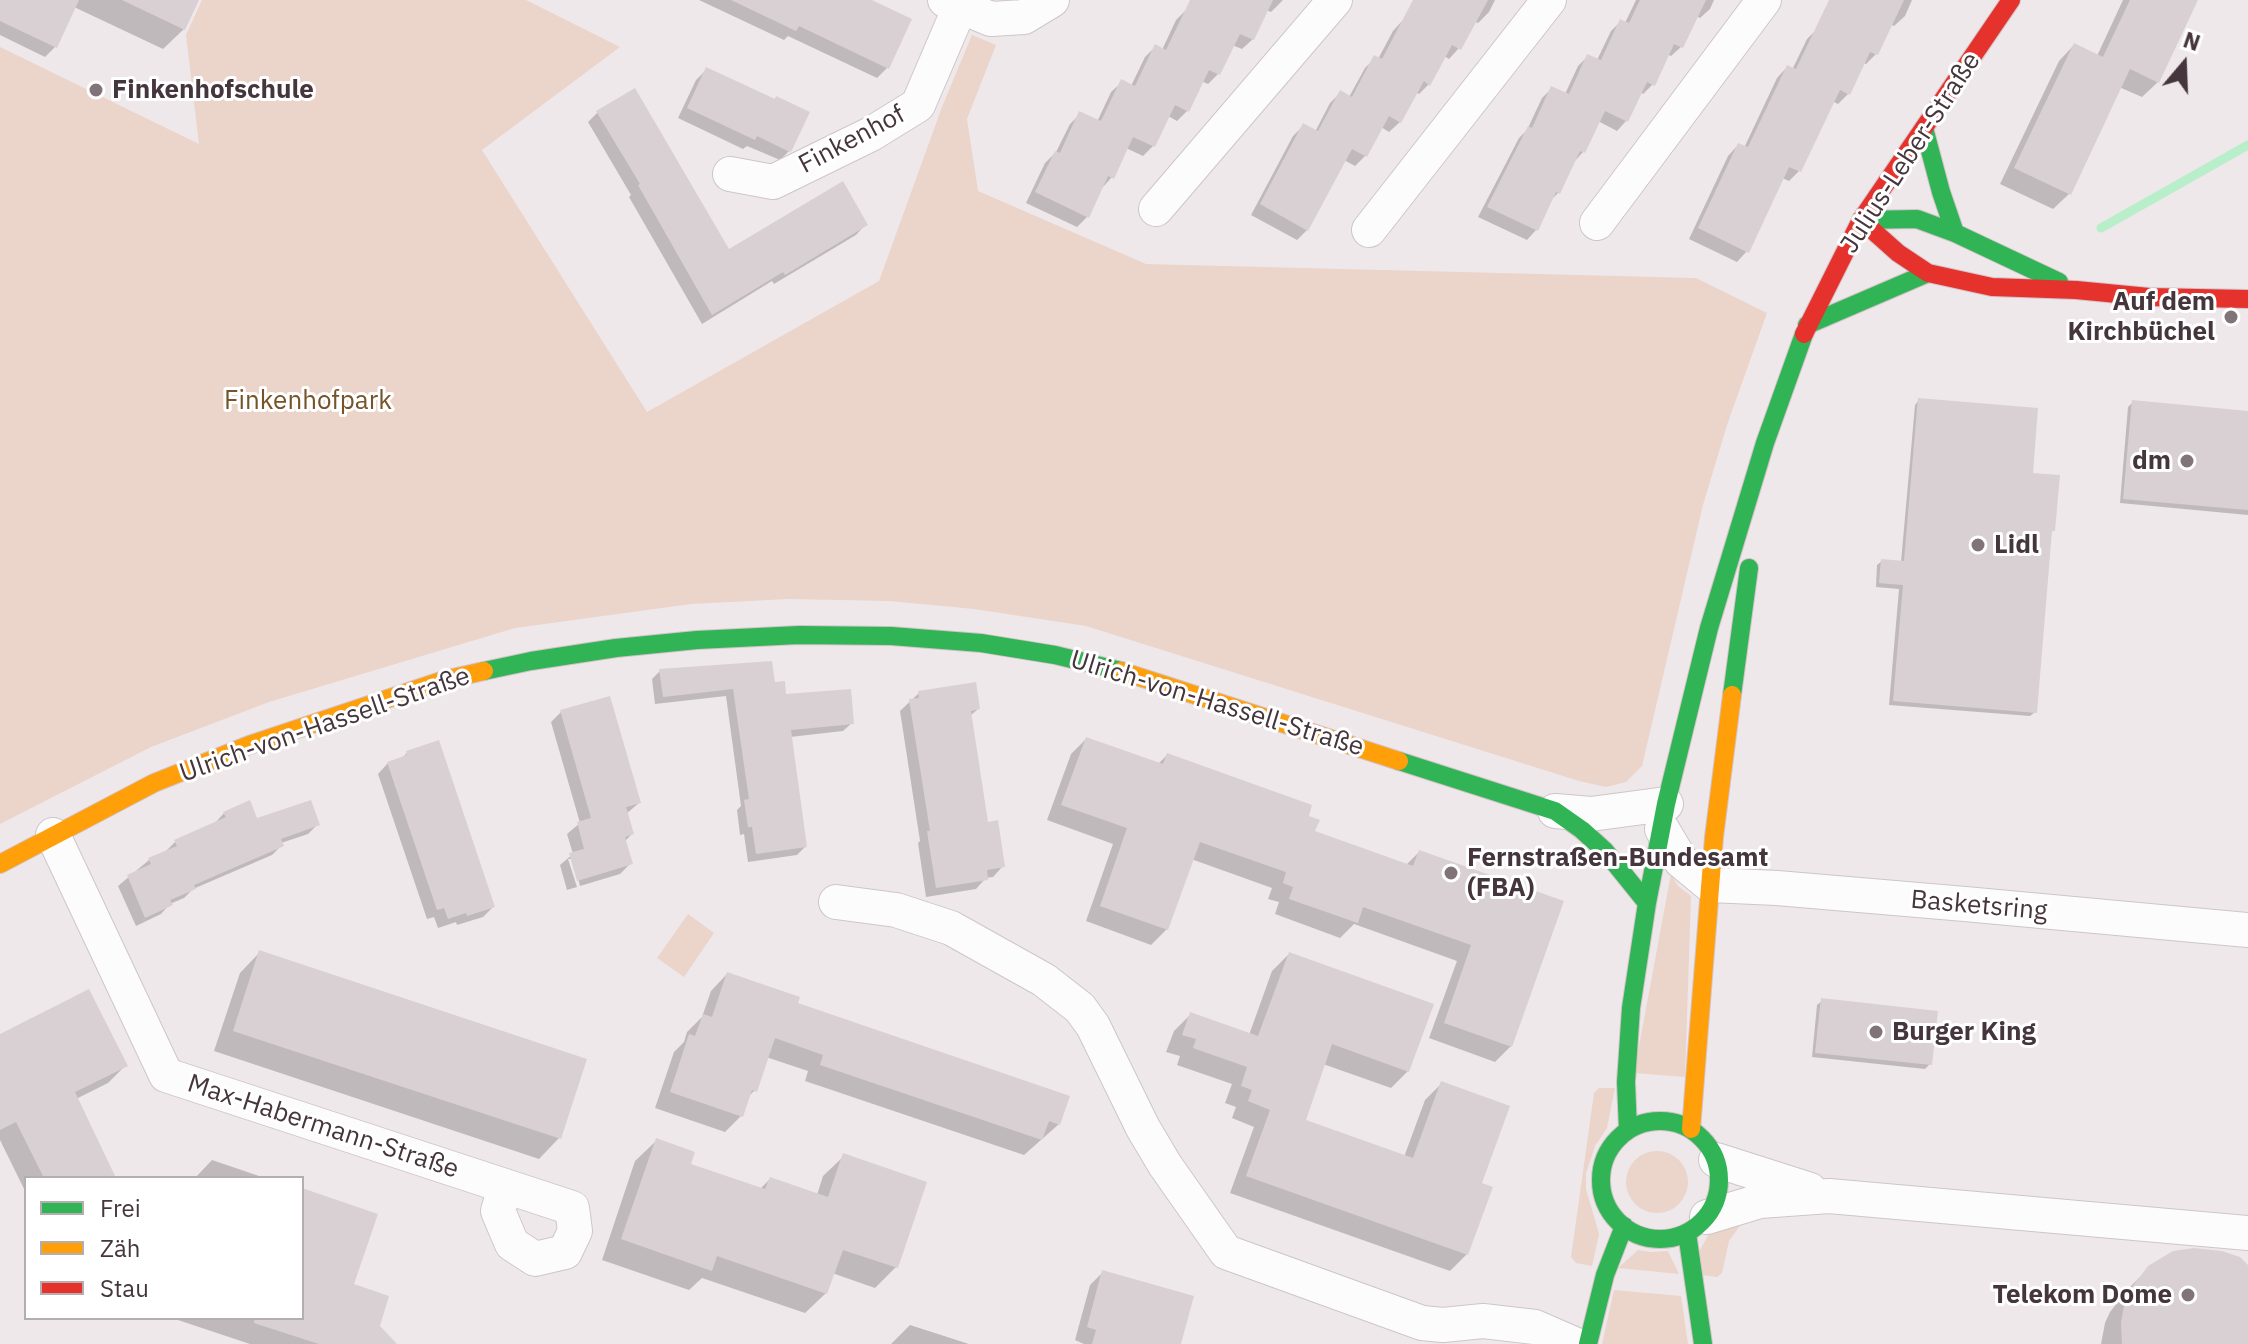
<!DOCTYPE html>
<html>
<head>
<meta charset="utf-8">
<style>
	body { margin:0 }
	#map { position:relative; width:2248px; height:1344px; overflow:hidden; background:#efe8eb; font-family:"IBM Plex Sans",sans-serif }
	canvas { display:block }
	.legend { position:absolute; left:24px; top:1176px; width:280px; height:144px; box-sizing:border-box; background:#fff; border:2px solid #b5aeb1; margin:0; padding:10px 14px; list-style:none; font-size:24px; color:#45353c }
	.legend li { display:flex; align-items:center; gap:16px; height:40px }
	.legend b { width:40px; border:2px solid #b5aeb1 }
	.north { position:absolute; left:2144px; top:24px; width:80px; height:80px; -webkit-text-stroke:6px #fff; paint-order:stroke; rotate:19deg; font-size:22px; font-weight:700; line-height:32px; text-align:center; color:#45353c }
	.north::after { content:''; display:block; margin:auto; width:28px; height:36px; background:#45353c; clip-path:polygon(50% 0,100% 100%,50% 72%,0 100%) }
</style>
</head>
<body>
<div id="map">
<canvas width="2248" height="1344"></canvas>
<ul class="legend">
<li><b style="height:10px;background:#30b455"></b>Frei</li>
<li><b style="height:10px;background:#ff9f0a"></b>Zäh</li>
<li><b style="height:10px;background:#e5322d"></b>Stau</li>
</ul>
<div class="north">N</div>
</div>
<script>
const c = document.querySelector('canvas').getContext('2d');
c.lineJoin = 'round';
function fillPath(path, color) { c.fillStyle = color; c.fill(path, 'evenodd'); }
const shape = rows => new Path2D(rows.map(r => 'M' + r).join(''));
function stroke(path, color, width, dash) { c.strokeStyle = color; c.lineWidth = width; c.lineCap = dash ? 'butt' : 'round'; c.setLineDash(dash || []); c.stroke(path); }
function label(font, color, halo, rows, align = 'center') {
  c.font = font + ' "IBM Plex Sans",sans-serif'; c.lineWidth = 6; c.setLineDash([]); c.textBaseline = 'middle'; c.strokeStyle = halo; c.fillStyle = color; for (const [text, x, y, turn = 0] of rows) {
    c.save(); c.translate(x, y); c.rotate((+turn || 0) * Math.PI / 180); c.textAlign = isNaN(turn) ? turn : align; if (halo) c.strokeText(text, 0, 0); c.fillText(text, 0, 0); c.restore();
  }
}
fillPath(shape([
	[202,0,526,0,620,47,482,150,647,412,879,281,942,107,972,35,996,45,967,119,978,191,1146,264,1696,278,1767,313,1727,425,1703,505,1642,766,1626,782,1606,787,1579,781,1086,626,974,609,889,601,788,599,691,604,515,628,269,702,151,747,0,824,0,47,199,144,186,35],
	[1671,874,1678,886,1691,896,1685,1077,1634,1073],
	[688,914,714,933,684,977,657,958],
	[1599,1088,1615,1088,1607,1128,1595,1146,1586,1173,1586,1189,1599,1234,1592,1266,1576,1263,1571,1257,1594,1093],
	'1626 1182a31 31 0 1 1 62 0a31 31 0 1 1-62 0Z',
	[1744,1220,1729,1241,1722,1273,1717,1277,1701,1275,1700,1250,1710,1232],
	[1638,1250,1651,1252,1668,1251,1679,1274,1618,1268],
	[1614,1290,1681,1296,1688,1344,1602,1344]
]), '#ebd4c9');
fillPath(shape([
	[0,0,197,0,184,29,163,49,74,7,55,47,45,57,0,35],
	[699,0,867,0,887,68,877,78,788,36,784,40],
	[1204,0,1283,0,1271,12,1266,10,1253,39,1242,49,1232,45,1218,74,1208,84,1201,81,1188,110,1177,121,1168,116,1153,146,1143,156,1126,148,1112,177,1102,188,1087,217,1077,227,1026,203,1045,163,1056,152,1070,124,1080,114,1097,122,1111,92,1122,82,1131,86,1145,57,1155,47,1162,50,1176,20,1186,10],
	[1421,0,1495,0,1489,12,1478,23,1474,21,1459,48,1449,59,1444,56,1429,84,1419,94,1415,92,1400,122,1389,132,1381,127,1365,156,1355,166,1344,160,1307,230,1297,240,1251,215,1293,136,1303,126,1315,132,1330,103,1340,93,1349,97,1365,68,1375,58,1378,59,1393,31],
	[1636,0,1714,0,1710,9,1700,18,1696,16,1681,47,1671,56,1667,54,1653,84,1643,94,1640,92,1626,121,1617,131,1598,121,1583,152,1574,162,1558,193,1550,201,1536,230,1527,240,1478,217,1519,138,1527,130,1542,98,1552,88,1565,94,1578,66,1588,56,1597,60,1611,31,1621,21,1625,23],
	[1836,0,1912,0,1905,16,1894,26,1890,24,1876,54,1866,64,1863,63,1848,94,1838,104,1832,101,1799,171,1789,181,1782,178,1747,251,1737,262,1689,239,1728,156,1738,145,1744,148,1777,78,1787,67,1792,70,1807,39,1817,29],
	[2123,0,2195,0,2158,82,2142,97,2119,87,2069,194,2053,209,2000,184,2059,61,2074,45,2097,56],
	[706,70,791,149,780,160,747,146,743,149,678,118,696,80],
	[598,112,728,252,866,224,856,235,774,284,772,281,702,324,629,197,631,195,588,122],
	[1919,400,2031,474,2053,530,2050,534,2035,712,2030,716,1889,705,1899,589,1876,587,1877,565,1882,561,1901,562,1915,405],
	[2133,402,2248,413,2248,515,2120,503,2128,407],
	[660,671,773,684,785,696,852,723,843,731,790,737,805,847,797,855,748,862,744,834,740,835,737,810,741,806,726,696,655,704,652,679],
	[919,693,978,709,970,716,986,824,1003,866,993,877,986,878,976,889,926,897,918,843,920,841,900,711],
	[561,712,639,803,626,814,632,834,624,842,630,864,620,874,580,886,573,859,568,859,577,887,567,890,560,865,573,854,567,834,580,823,551,722],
	[1086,739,1158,764,1167,755,1306,817,1313,832,1406,865,1419,852,1562,903,1511,1046,1495,1062,1429,1038,1457,961,1354,924,1340,938,1275,914,1279,902,1268,899,1272,888,1191,859,1167,929,1151,945,1086,921,1113,844,1047,820,1071,754],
	[407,753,493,907,483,917,457,925,456,922,438,928,434,917,427,919,378,774,388,763,400,760],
	[224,813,256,821,318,824,308,834,281,843,282,845,272,855,193,889,184,898,170,904,161,914,136,926,118,886,149,860,166,851,175,842,215,823],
	[260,952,559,1138,539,1159,214,1051,240,973],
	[1289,954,1408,1071,1391,1088,1323,1064,1303,1121,1404,1157,1425,1100,1442,1083,1479,1184,1467,1254,1450,1271,1230,1193,1254,1127,1232,1118,1236,1107,1225,1103,1232,1084,1177,1065,1180,1056,1166,1052,1174,1031,1191,1014,1249,1035,1272,971],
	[727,974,795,1005,1059,1124,1024,1155,805,1081,808,1071,766,1057,755,1090,747,1098,741,1116,725,1132,655,1108,674,1052,684,1042,687,1032,702,1017,711,991],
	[1822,1001,1930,1064,1925,1069,1812,1057,1817,1005],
	[0,1037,125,1066,108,1083,76,1099,113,1178,26,1178,26,1193,0,1140],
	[656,1141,688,1165,760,1189,770,1179,817,1195,823,1176,844,1156,896,1267,875,1288,832,1273,826,1293,805,1313,702,1278,689,1290,602,1260,635,1161],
	[212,1160,265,1178,195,1178],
	[302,1191,352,1285,387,1344,250,1344,172,1318,302,1318],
	[2149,1268,2248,1268,2248,1344,2101,1344,2105,1323,2110,1312,2127,1290],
	[1103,1272,1179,1344,1084,1344,1075,1340,1090,1285],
	[910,1325,969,1344,891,1344]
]), '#0003');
stroke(shape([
	[2101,228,2248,145]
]), '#b8eec9', 9);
fillPath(shape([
	[0,0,79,0,57,48,0,21],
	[122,0,199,0,185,30],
	[731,0,872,0,912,19,889,69,799,26,796,31],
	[1190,0,1273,0,1254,40,1240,34,1220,75,1209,70,1189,112,1175,105,1155,147,1133,137,1114,179,1108,176,1089,218,1035,192,1055,151,1060,153,1079,111,1101,121,1121,79,1135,86,1155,44,1166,50],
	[1413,0,1488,0,1461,50,1452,45,1430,86,1424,81,1401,123,1389,116,1367,157,1352,149,1308,231,1260,204,1303,123,1318,131,1340,90,1352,97,1374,55,1382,59],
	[1640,0,1706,0,1683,48,1674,44,1655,86,1647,82,1628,122,1605,111,1585,153,1580,151,1560,194,1556,192,1538,231,1487,207,1528,126,1532,128,1551,86,1569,94,1587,54,1601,60,1620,19,1629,23],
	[1829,0,1904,0,1878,55,1870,52,1850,95,1840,90,1801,172,1789,167,1749,253,1698,228,1738,143,1748,147,1787,65,1796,69],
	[2130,0,2198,0,2159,83,2130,69,2071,195,2014,168,2074,43,2103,57],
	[706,67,775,99,776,96,810,112,792,150,790,152,757,136,755,140,687,108],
	[635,88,729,249,843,181,868,225,785,275,783,272,712,315,638,185,640,184,596,111],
	[1918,398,2038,408,2033,473,2060,475,2055,531,2052,531,2037,713,1893,701,1903,585,1879,583,1881,559,1904,561],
	[2132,400,2248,411,2248,510,2123,499],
	[772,661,775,682,785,681,786,694,851,689,854,724,791,730,807,847,756,854,752,827,748,827,744,800,749,799,733,689,663,697,659,669],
	[976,682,980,709,971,711,988,822,998,820,1005,867,987,870,988,880,936,888,927,831,930,831,909,699,919,698,918,691],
	[610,696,641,803,626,807,634,834,625,837,633,864,577,881,569,853,584,849,577,822,591,818,560,710],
	[1086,737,1163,764,1167,753,1312,805,1309,816,1320,820,1315,831,1413,866,1419,850,1564,901,1512,1047,1444,1023,1471,945,1363,907,1358,923,1289,899,1293,887,1283,883,1286,872,1200,842,1168,930,1100,906,1127,828,1061,805],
	[439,740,495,907,467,916,466,913,448,919,444,908,437,910,387,762,407,755,406,751],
	[250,800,257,818,311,800,320,825,281,839,284,846,194,885,196,889,170,900,173,905,145,918,127,875,151,864,148,858,177,846,174,840,226,817,223,812],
	[259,950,587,1059,561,1139,233,1031],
	[1289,952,1434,1004,1409,1072,1332,1044,1306,1120,1413,1158,1441,1081,1510,1106,1482,1183,1493,1187,1468,1255,1246,1176,1270,1110,1248,1101,1252,1090,1241,1086,1247,1067,1193,1048,1196,1039,1182,1035,1190,1012,1258,1036],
	[727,972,800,997,798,1003,1070,1096,1060,1125,1049,1121,1042,1140,820,1065,823,1055,775,1038,757,1092,752,1090,743,1117,670,1092,689,1034,695,1036,703,1014,712,1017],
	[89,989,128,1066,75,1092,116,1178,44,1178,16,1122,0,1130,0,1034],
	[1821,998,1938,1011,1932,1065,1815,1053],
	[656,1138,695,1152,691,1164,765,1189,770,1177,828,1197,843,1153,927,1182,898,1268,843,1250,827,1294,717,1256,712,1271,621,1239],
	[302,1188,378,1214,354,1284,389,1296,380,1326,397,1344,319,1344,254,1323,255,1318,302,1318],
	[2194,1248,2222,1251,2240,1257,2248,1265,2248,1344,2122,1344,2121,1322,2125,1301,2130,1290,2148,1266,2173,1251],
	[1102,1270,1194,1296,1181,1344,1092,1344,1096,1330,1087,1327]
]), '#d9d0d4');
const street = shape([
	[945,0,991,19,1024,17,1052,0],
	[730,174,773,182,871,134,918,105,960,7],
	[1156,209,1335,0],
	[1597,223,1764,0],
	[1369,230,1549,0],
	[1555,811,1591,814,1666,804],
	[1662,829,1681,861,1710,885,1777,888,1965,904,2248,930],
	[53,835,166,1075,572,1208,575,1231,565,1252,535,1259,512,1244,498,1211,505,1186],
	[836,902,896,910,951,928,1044,980,1080,1008,1093,1026,1143,1128,1165,1165,1226,1252,1422,1323,1443,1325,1483,1321,1535,1327,1574,1344],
	[1716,1160,1810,1190],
	[1707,1217,1760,1201,1829,1196,2248,1233]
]);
const fast = shape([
	[1924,128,1941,192,1955,233],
	[1861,220,1917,219,1955,233,2059,282],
	[1807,325,1928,273],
	[484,671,531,661,616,648,697,640,799,635,891,636,981,643,1055,655,1121,671],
	[1732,695,1749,568],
	[1399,761,1555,811,1582,830,1605,851,1647,903],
	'1601 1180a59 59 0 1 1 118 0a59 59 0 1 1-118 0Z',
	[1628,1130,1626,1082,1631,1008,1647,903,1666,804,1709,628,1765,443,1804,334],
	[1687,1233,1703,1344],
	[1588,1344,1605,1275,1624,1226]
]);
const slow = shape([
	[1121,671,1399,761],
	[0,864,154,783,249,745,444,680,484,671],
	[1691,1129,1714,837,1732,695]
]);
const jam = shape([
	[1861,220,1898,253,1928,273,1992,287,2076,290,2149,297,2248,299],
	[1804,334,1861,220,2011,0]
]);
stroke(street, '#cdc6c9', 36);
stroke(fast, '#d3c3c9', 20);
stroke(slow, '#d3c3c9', 20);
stroke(jam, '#d3c3c9', 20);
stroke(street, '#fdfcfc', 34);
stroke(fast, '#30b455', 18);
stroke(slow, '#ff9f0a', 18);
stroke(jam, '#e5322d', 18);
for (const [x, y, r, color] of [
	[96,90,8,"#807479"],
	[2231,317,8,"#807479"],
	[2187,461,8,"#807479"],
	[1978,545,8,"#807479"],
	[1451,873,8,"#807479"],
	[1876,1032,8,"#807479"],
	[2188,1295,8,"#807479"]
]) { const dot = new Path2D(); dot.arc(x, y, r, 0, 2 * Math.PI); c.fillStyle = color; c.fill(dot); stroke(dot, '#fff', 3); }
label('bold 26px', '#45353c', '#fff', [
	["Finkenhofschule",112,90],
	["Auf dem",2215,302,"right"],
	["Kirchbüchel",2215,332,"right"],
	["dm",2171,461,"right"],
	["Lidl",1994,545],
	["Fernstraßen-Bundesamt",1467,858],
	["(FBA)",1467,888],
	["Burger King",1892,1032],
	["Telekom Dome",2172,1295,"right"]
], 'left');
label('26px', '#45353c', '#fff', [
	["Finkenhof",852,140,-28],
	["Julius-Leber-Straße",1911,153,-57],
	["Ulrich-von-Hassell-Straße",1217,704,17],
	["Ulrich-von-Hassell-Straße",325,725,-19],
	["Basketsring",1979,906,5],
	["Max-Habermann-Straße",323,1127,18]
]);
label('26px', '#765328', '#fff', [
	["Finkenhofpark",308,401]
]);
</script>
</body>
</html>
